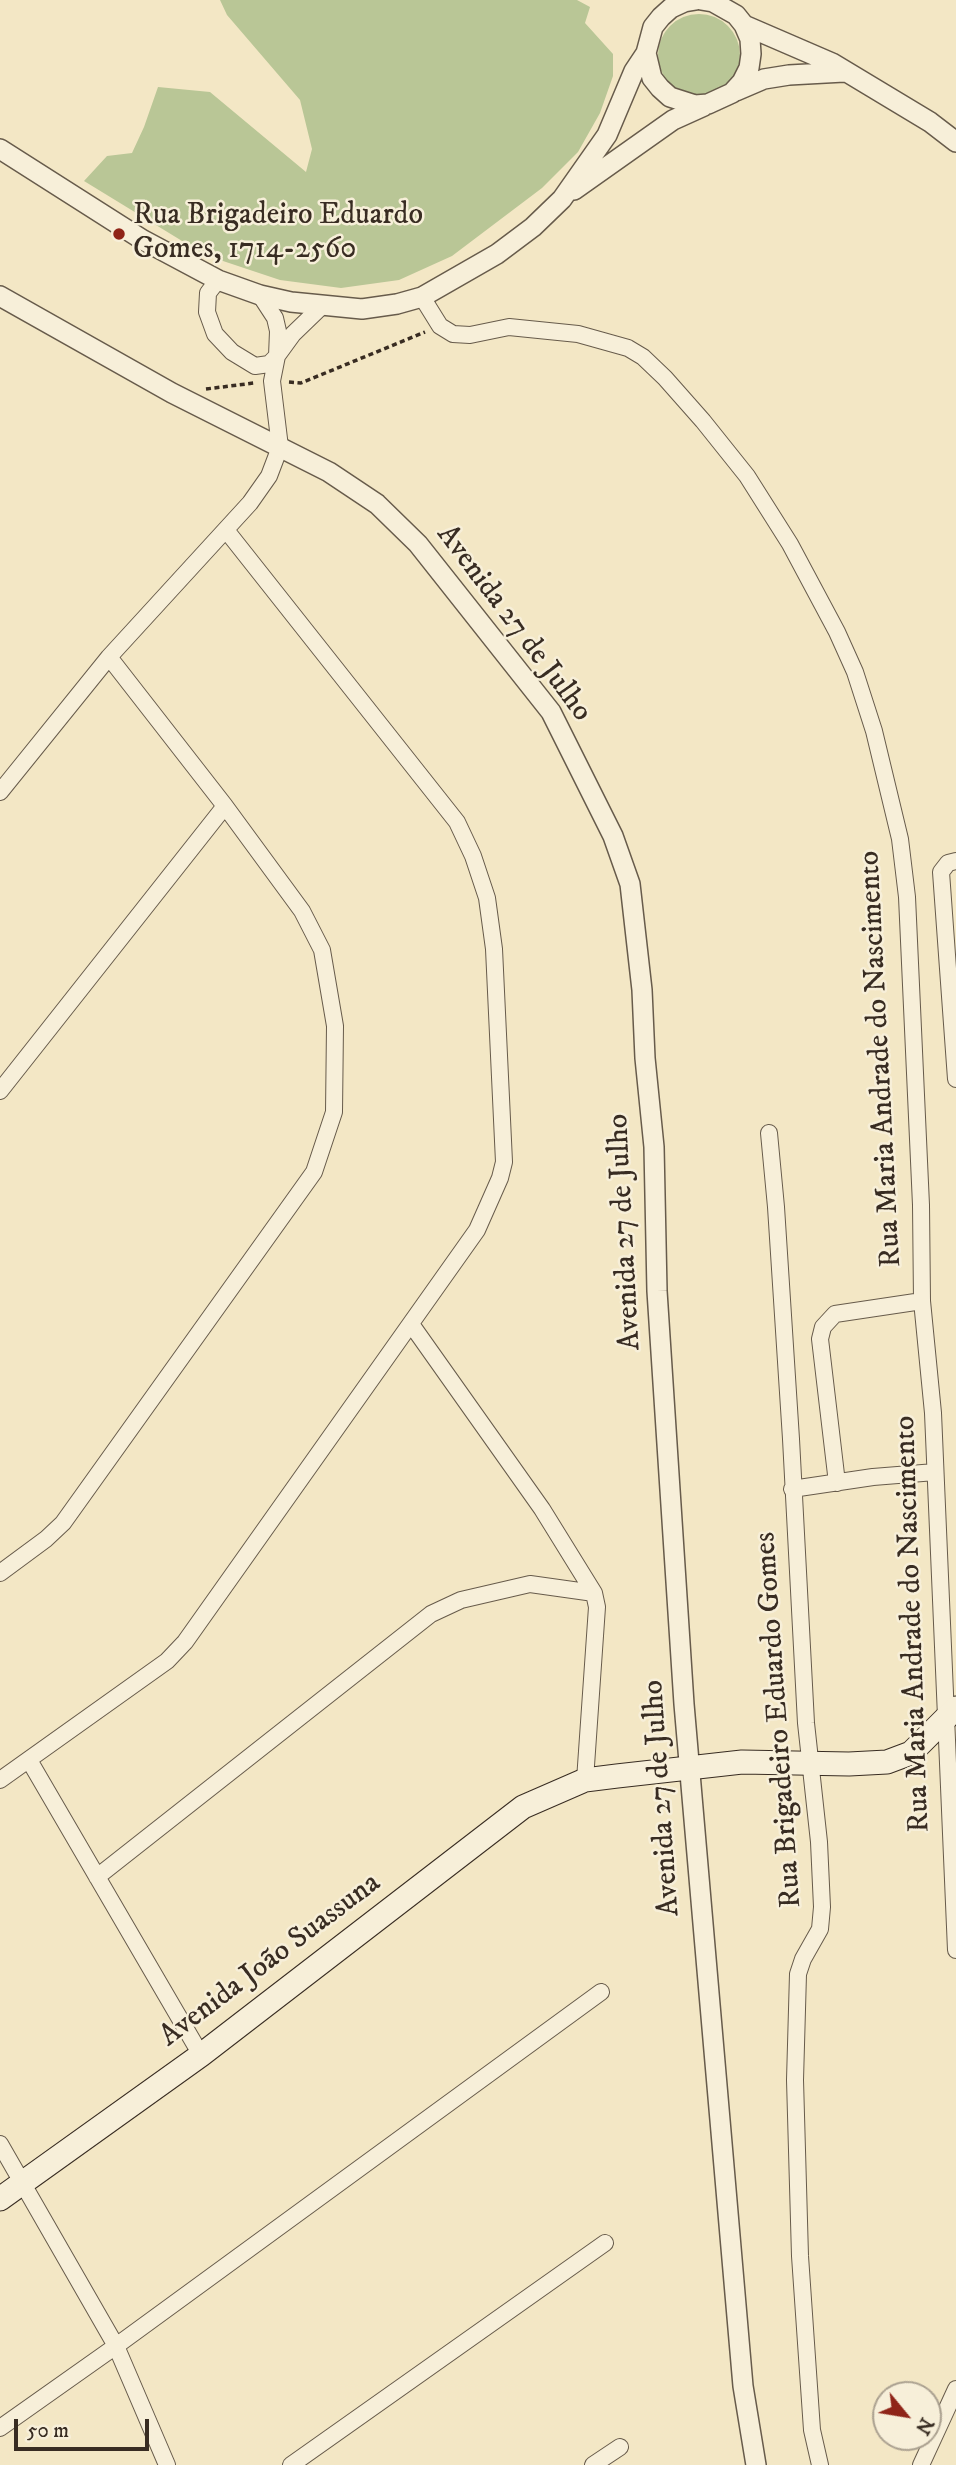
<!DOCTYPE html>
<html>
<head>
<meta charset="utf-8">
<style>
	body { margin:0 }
	#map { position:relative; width:956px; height:2465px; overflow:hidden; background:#f3e7c5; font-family:"IM FELL DW Pica",serif }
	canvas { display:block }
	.north { position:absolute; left:872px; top:2381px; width:70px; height:70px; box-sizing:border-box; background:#f7efd9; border:2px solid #aba190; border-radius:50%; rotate:120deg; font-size:19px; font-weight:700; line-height:28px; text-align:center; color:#382c22 }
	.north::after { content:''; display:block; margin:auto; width:24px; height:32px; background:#8f2418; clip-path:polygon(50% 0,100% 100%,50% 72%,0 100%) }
	.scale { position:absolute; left:14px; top:2419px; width:135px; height:32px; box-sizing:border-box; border:4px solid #382c22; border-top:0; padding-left:9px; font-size:21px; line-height:24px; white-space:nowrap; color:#382c22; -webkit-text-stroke:5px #f7efd9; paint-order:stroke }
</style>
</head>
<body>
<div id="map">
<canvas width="956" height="2465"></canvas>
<div class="north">N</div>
<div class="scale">50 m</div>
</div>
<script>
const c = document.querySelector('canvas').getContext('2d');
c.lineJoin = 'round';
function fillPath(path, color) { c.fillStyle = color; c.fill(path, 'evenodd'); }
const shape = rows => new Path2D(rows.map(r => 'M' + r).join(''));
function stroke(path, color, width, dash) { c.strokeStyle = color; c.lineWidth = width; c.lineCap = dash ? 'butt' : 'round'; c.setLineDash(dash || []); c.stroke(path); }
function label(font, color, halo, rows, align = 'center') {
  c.font = font + ' "IM FELL DW Pica",serif'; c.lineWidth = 5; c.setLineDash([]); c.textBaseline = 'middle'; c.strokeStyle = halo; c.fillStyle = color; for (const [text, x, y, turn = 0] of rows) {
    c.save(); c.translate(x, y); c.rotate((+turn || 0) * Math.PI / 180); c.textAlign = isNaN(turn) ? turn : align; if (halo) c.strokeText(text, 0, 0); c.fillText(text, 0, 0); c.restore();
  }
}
fillPath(shape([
	[220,0,577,0,590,7,585,23,613,54,613,76,600,113,578,152,542,188,452,256,399,280,341,288,280,280,205,255,84,181,107,156,132,153,144,127,158,87,210,92,306,172,312,149,300,100,227,15],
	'658 55a41 41 0 1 1 82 0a41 41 0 1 1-82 0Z'
]), '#b9c696');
const minor = shape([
	[218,280,208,293,207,312,215,334,232,352,255,366,269,364,277,356,278,331,275,318,260,295],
	[422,297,440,326,453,334,470,335,509,327,578,334,628,348,643,357,665,378,703,421,747,476,790,544,837,632,855,672,874,731,900,839,907,897,921,1205,922,1301,933,1413,956,1950],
	[0,792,109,657,250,503,269,476,280,447,272,381,277,356,293,334,322,306],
	[956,861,948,863,941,872,956,1079],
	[0,1091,225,806],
	[769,1133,776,1207,791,1439,806,1723,819,1842,822,1907,820,1929,803,1959,798,1974,795,2080,800,2256,812,2430,820,2465],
	[411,1324,542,1509,594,1593,597,1607,585,1780],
	[837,1483,820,1339,823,1327,835,1314,922,1301],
	[792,1489,873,1477,935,1472],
	[0,1573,46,1539,63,1523,314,1172,334,1112,335,1026,322,950,302,911,225,806,109,657],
	[29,1760,201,2055],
	[0,1780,167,1661,185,1642,477,1230,500,1178,504,1162,494,949,487,898,473,856,457,822,226,530],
	[97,1877,431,1614,461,1600,530,1584,594,1593],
	[0,2144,116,2346,167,2465],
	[0,2428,116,2346,601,1992],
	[291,2465,605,2243],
	[593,2465,620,2447],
	[921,2465,956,2389]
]);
const tertiary = shape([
	[696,0,684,2,671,8,661,17,653,27,646,53,652,78,660,88,670,97,695,105,708,104,732,93,742,82,749,68,751,54,750,39,744,25,736,15,713,2,701,0],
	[744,25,832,63,930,122,956,142],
	[736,91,764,79,789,75,844,72],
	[0,149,143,240,218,280,260,295,291,302,362,309,397,304,422,297,497,254,533,227,562,199,607,135,634,71,646,53],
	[574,190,673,120,704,106],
	[0,296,172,393,329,472,377,504,418,544,551,712,613,836,630,884,642,990,645,1058,654,1147,657,1291,684,1704,743,2386,756,2465]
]);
const secondary = shape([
	[0,2199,201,2055,523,1807,585,1780,617,1776,742,1762,849,1764,887,1762,911,1753,956,1708]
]);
stroke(minor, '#675b4b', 18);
stroke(tertiary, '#675b4b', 22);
stroke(secondary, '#382c22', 25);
stroke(shape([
	[289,382,301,383,425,332],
	[206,389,254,383]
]), '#382c22', 3.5, [5, 3.5]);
stroke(minor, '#f7efd9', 16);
stroke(tertiary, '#f7efd9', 19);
stroke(secondary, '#f7efd9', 23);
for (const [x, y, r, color] of [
	[119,234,7,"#8f2418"]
]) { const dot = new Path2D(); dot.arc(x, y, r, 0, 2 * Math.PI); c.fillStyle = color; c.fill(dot); stroke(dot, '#f7efd9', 2.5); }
label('30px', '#382c22', '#f7efd9', [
	["Rua Brigadeiro Eduardo",133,217],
	["Gomes, 1714-2560",133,251]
], 'left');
label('30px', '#382c22', '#f7efd9', [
	["Avenida 27 de Julho",513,624,53],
	["Rua Maria Andrade do Nascimento",882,1059,-93],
	["Avenida 27 de Julho",626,1232,-93],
	["Rua Maria Andrade do Nascimento",914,1624,-92],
	["Rua Brigadeiro Eduardo Gomes",780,1720,-94],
	["Avenida 27 de Julho",663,1798,-94],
	["Avenida João Suassuna",271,1961,-37]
]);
</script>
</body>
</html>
